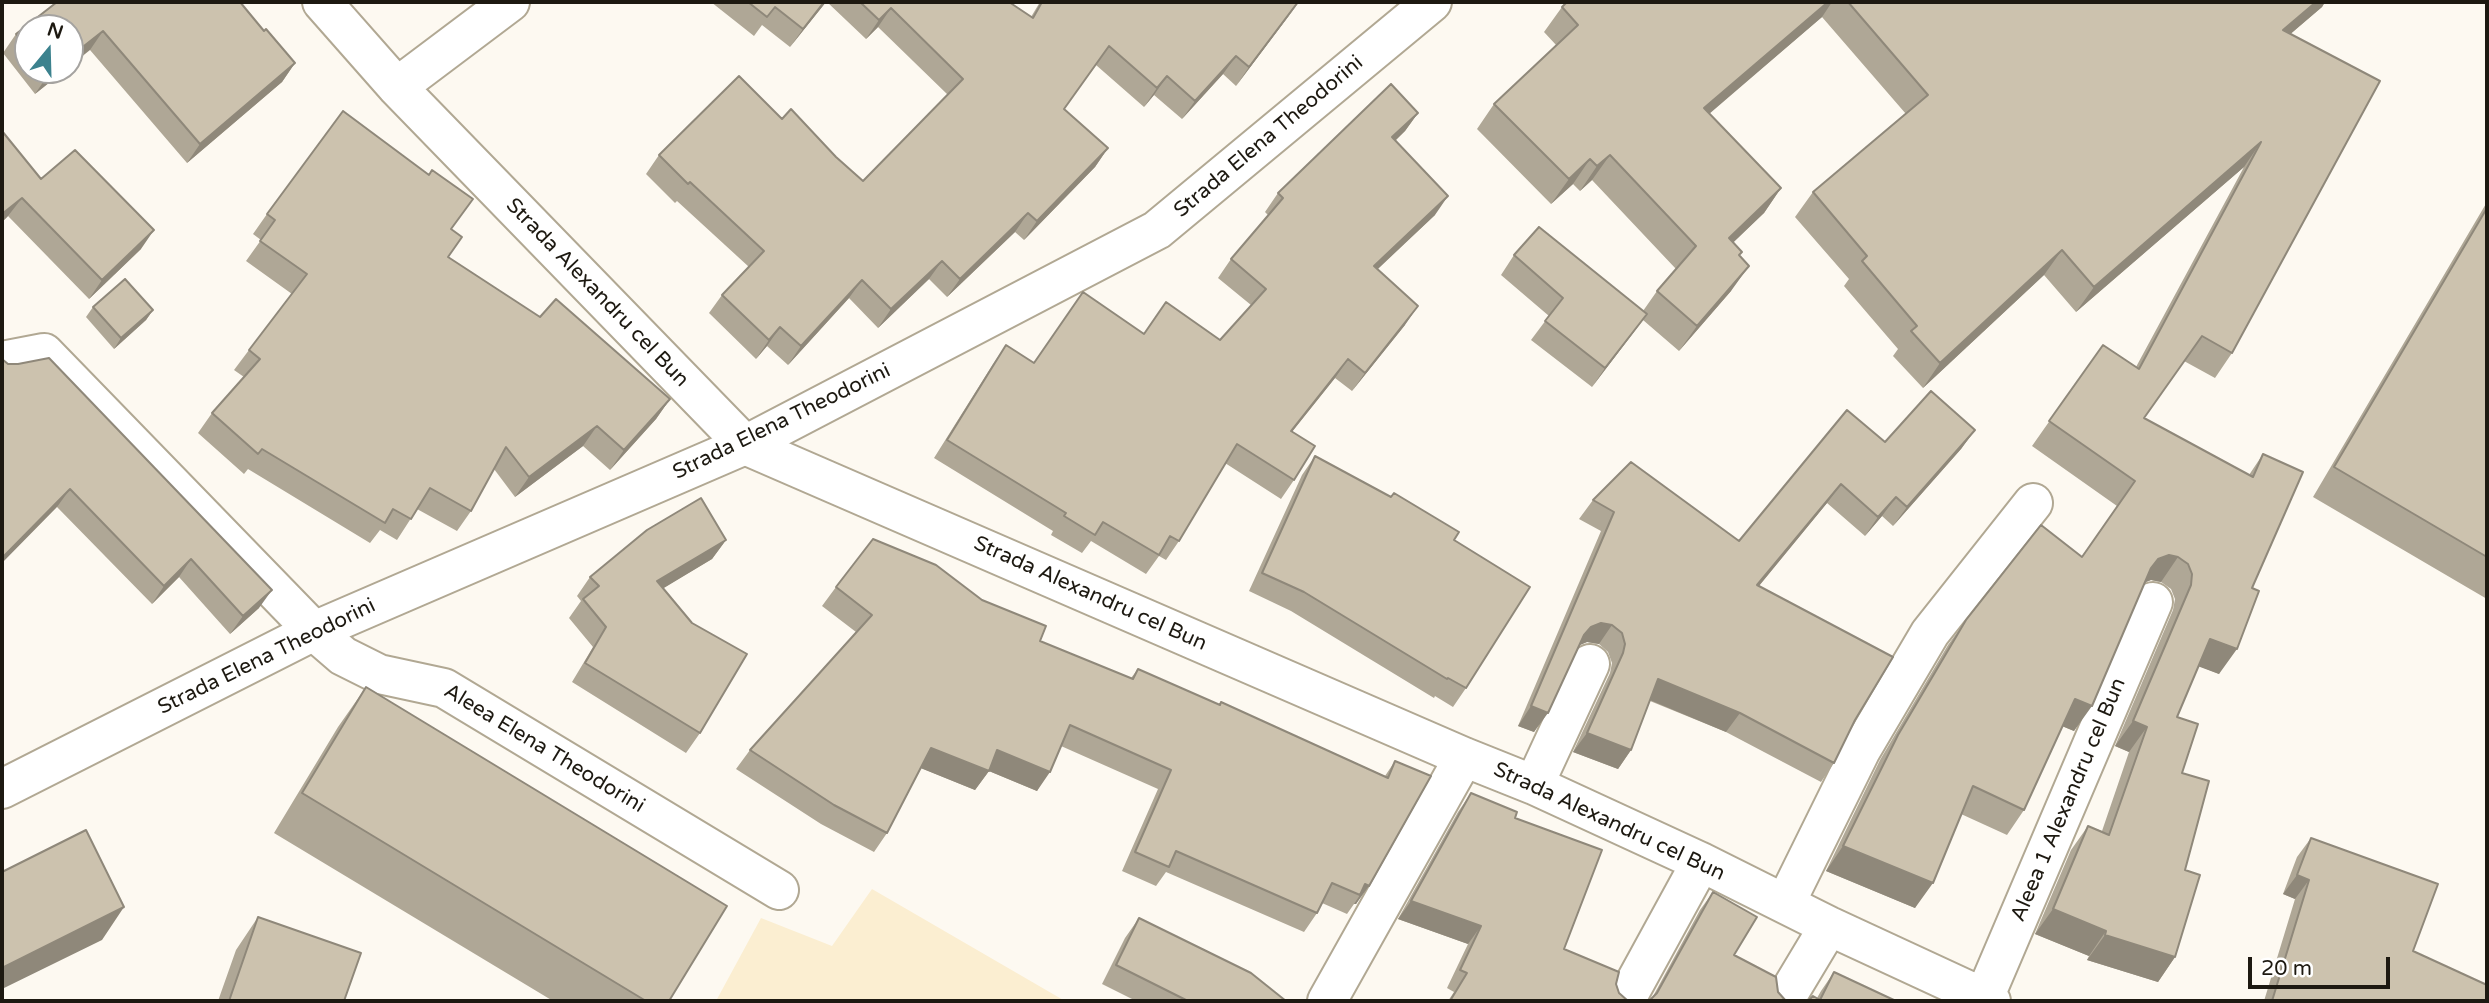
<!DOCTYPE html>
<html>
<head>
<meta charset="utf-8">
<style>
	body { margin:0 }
	#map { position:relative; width:2489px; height:1003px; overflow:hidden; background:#fdf9f1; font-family:"Varela Round",sans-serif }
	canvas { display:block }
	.frame { position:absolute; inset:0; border:4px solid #1d1911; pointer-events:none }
	.north { position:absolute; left:14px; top:14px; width:70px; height:70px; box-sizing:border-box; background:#fff; border:2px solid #a5a3a0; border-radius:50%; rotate:19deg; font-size:19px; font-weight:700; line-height:28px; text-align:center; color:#1d1911 }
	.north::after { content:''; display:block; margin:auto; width:24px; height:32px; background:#3c828e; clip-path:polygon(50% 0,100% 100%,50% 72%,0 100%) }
	.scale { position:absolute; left:2248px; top:957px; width:142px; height:32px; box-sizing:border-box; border:4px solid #1d1911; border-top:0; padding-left:9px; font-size:21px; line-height:24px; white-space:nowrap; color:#1d1911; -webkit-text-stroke:5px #fff; paint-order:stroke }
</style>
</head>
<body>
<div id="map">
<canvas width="2489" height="1003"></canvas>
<div class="frame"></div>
<div class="north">N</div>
<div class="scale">20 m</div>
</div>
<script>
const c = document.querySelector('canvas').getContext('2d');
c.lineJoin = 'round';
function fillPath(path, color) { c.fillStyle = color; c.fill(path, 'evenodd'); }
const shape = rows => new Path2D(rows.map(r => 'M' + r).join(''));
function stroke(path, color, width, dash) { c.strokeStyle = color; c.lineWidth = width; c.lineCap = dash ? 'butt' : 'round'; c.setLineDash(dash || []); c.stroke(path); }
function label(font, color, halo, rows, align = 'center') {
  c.font = font + ' "Varela Round",sans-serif'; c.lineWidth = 7; c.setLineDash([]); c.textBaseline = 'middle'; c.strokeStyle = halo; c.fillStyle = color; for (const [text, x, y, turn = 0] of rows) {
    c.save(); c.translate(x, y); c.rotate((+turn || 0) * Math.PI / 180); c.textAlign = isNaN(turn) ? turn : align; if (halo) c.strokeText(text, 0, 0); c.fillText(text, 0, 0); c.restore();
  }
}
fillPath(shape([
	[872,889,1065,1001,716,1001,761,918,832,946]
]), '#fbeed1');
const minor = shape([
	[322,2,397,87,745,445,1464,757,1534,785,1701,862,1829,926,1991,1001],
	[397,87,510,2],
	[2,361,44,353,314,631,343,656,379,674,444,688,779,890],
	[1534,785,1590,664],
	[1785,904,1861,750,1930,633,2033,503],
	[1984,998,2153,602],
	[1327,1001,1464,757],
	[1625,1001,1701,862],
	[1784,1001,1829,926]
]);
const secondary = shape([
	[2,789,314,631,745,445,1157,230,1432,2]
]);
stroke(minor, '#b1a893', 42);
stroke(secondary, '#b1a893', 42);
stroke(minor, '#fff', 38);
stroke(secondary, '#fff', 38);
fillPath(shape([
	[52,2,240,2,264,31,295,63,282,82,187,163,90,50,28,28,28,70,65,70,35,94,3,53,16,34,54,4],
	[711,2,826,2,790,47,762,25,754,36],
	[827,2,1009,2,1031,17,1040,2,1299,2,1236,86,1223,74,1182,119,1154,95,1144,107,1096,65,1064,109,1108,148,1095,167,1024,240,1015,232,947,297,929,279,878,328,849,298,788,365,767,346,756,359,709,313,722,295,749,267,677,201,675,203,646,174,659,155,782,119,836,157,863,181,948,95,878,27,866,39],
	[1567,2,2325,2,2322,7,2290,34,2232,353,2215,378,2184,361,2144,418,2249,475,2263,454,2252,588,2219,674,2199,666,2177,717,2182,773,2185,870,2175,957,2158,982,2087,960,2089,956,2035,934,2071,850,2088,826,2102,831,2129,752,2115,746,2173,610,2175,599,2171,589,2161,582,2151,580,2144,583,2074,731,2062,726,2024,810,2007,835,1961,814,1915,908,1826,871,1880,760,1948,645,1966,620,2082,557,2117,506,2032,446,2103,345,2136,367,2244,167,2076,312,2044,275,1923,388,1893,356,1898,349,1844,286,1849,279,1795,217,1813,192,1906,114,1822,17,1709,113,1781,188,1764,213,1733,242,1740,256,1731,291,1679,351,1643,320,1592,387,1531,340,1549,316,1501,275,1514,255,1643,311,1657,291,1676,269,1592,180,1580,191,1573,184,1551,204,1477,129,1494,104,1557,46,1544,32,1562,7],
	[1418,113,1405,131,1395,141,1435,215,1377,269,1405,325,1352,391,1335,378,1292,432,1294,480,1281,499,1225,463,1179,541,1166,560,1159,556,1146,574,1091,541,1082,553,1051,535,1053,531,934,458,993,364,1006,345,1034,363,1144,334,1220,340,1251,305,1218,278,1231,259,1268,215,1265,212,1278,193],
	[2,131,41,179,141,249,89,299,8,216,2,222],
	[2487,202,2487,599,2313,497],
	[267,214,451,230,448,257,540,317,670,399,656,419,610,470,583,446,515,497,494,469,471,511,457,531,417,509,397,540,380,530,370,543,248,469,244,474,198,433,212,413,244,377,234,370,249,350,292,294,246,261,261,240,253,234],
	[93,307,153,310,146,320,114,349,86,317],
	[2,359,259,608,230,634,179,577,152,604,57,507],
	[1975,430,1961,449,1893,526,1882,516,1865,536,1827,503,1759,586,1855,720,1834,763,1821,782,1726,732,1650,701,1631,750,1618,769,1573,752,1610,673,1612,663,1608,652,1599,644,1587,642,1579,645,1534,732,1518,726,1601,531,1579,519,1593,500,1739,541,1885,442],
	[1315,456,1454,540,1466,688,1453,707,1435,696,1434,698,1291,611,1249,591,1302,475],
	[726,540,712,559,663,588,700,733,686,753,572,682,593,647,569,618,581,601,577,596,590,577],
	[836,587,982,600,1040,641,1131,678,1138,669,1219,705,1221,702,1385,776,1395,761,1431,776,1356,904,1354,904,1347,914,1322,903,1317,913,1304,932,1166,872,1156,886,1122,871,1158,789,1061,746,1037,791,989,771,975,790,921,768,887,833,874,852,821,824,736,769,750,750,856,632,822,606],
	[366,687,669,1001,553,1001,274,833,338,727],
	[1471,793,1515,818,1564,949,1616,984,1619,993,1628,1001,1448,1001,1454,992,1447,988,1468,944,1398,919,1458,812],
	[2311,838,2413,951,2487,1001,2264,1001,2295,899,2283,894,2297,857],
	[1713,892,1734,955,1778,992,1651,1000,1700,910],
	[258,917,344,1001,218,1001,236,950],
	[1139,918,1286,1001,1136,1001,1102,984,1125,938],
	[1834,972,1896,1001,1808,1001,1817,998,1821,991]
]), '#afa796');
fillPath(shape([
	[824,2,826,2,790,47,803,29],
	[1299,2,1288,17,1236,86,1249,67],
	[1828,2,1832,2,1822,17,1687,133,1704,108],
	[2316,2,2325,2,2322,7,2266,55,2283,30],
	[891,8,878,27,866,39,879,20],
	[103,31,90,50,70,66,70,57],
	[1236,56,1223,74,1182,119,1195,101],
	[295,63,282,82,187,163,200,144],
	[54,70,65,70,35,94,48,75],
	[1167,76,1154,95,1144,107,1157,88],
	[1418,113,1405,131,1379,156,1392,137],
	[2261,142,2244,167,2076,312,2094,287],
	[1108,148,1095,167,1024,240,1037,221],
	[1610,155,1592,180,1580,191,1597,166],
	[1590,159,1573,184,1551,204,1569,179],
	[1781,188,1764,213,1712,263,1729,238],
	[1448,196,1435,215,1361,285,1374,266],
	[22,198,8,216,2,222,2,214],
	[1028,213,1015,232,947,297,960,279],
	[154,230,141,249,89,299,102,280],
	[2062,250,2044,275,1923,388,1940,363],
	[942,261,929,279,878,328,891,309],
	[1749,266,1731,291,1679,351,1697,326],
	[862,280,849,298,788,365,801,346],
	[1418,306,1405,325,1352,391,1365,373],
	[153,310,146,320,114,349,121,338],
	[1647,314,1633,333,1592,387,1605,368],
	[780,327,767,346,756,359,769,340],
	[1348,359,1335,378,1278,449,1291,431],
	[670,399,656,419,610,470,624,450],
	[597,426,583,446,515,497,529,477],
	[1975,430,1961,449,1893,526,1907,507],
	[1841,484,1827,503,1744,604,1757,585],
	[70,489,57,507,2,563,2,558],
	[1896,497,1882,516,1865,536,1878,517],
	[726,540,712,559,644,600,657,581],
	[2169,555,2178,557,2161,582,2151,580,2140,584,2151,568,2158,559],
	[191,559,179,577,152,604,164,586],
	[272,590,259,608,230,634,243,616],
	[1601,623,1612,625,1599,644,1587,642,1578,646,1584,635,1591,627],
	[2210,639,2237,649,2219,674,2192,664],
	[1658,679,1740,713,1726,732,1645,698],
	[2075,699,2092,706,2074,731,2057,724],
	[1531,706,1548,713,1534,732,1518,726],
	[2133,721,2147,727,2129,752,2115,746],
	[1587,733,1631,750,1618,769,1573,752],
	[931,748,989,771,975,790,918,767],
	[997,750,1050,772,1037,791,984,769],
	[1843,846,1933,883,1915,908,1826,871],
	[2297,875,2309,880,2295,899,2283,894],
	[1365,884,1369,886,1356,904,1354,904,1360,895],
	[1411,901,1481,926,1468,944,1398,919],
	[124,907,102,940,2,989,2,968],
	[2053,909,2106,931,2089,956,2035,934],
	[2105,935,2175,957,2158,982,2087,960]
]), '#8f887a');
const building = shape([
	[57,2,240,2,264,31,266,29,295,63,200,144,103,31,70,57,70,28,28,28,28,49,16,34,57,2],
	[748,2,824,2,803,29,775,7,767,17,748,2],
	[860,2,1009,2,1033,18,1042,2,1298,2,1249,67,1236,56,1195,101,1167,76,1157,88,1109,46,1064,109,1108,148,1037,221,1028,213,960,279,942,261,891,309,862,280,801,346,780,327,769,340,722,295,764,251,690,182,688,184,659,155,739,76,782,119,791,109,836,157,863,181,963,79,891,8,879,20,860,2],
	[1567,2,1828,2,1704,108,1781,188,1729,238,1742,252,1739,255,1749,266,1697,326,1657,291,1696,246,1610,155,1597,166,1590,159,1569,179,1494,104,1578,25,1562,7,1567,2],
	[1848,2,2316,2,2283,30,2380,81,2232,353,2202,336,2144,418,2253,477,2263,454,2303,472,2252,588,2259,591,2237,649,2210,639,2177,717,2198,724,2182,773,2209,781,2185,870,2200,875,2175,957,2105,935,2106,931,2053,909,2088,826,2109,835,2147,727,2133,721,2191,585,2192,574,2188,564,2178,557,2169,555,2158,559,2151,568,2092,706,2075,699,2024,810,1973,786,1933,883,1843,846,1898,735,1966,620,2041,525,2082,557,2135,481,2049,421,2103,345,2139,369,2261,142,2094,287,2062,250,1940,363,1911,331,1917,326,1862,261,1867,256,1813,192,1928,95,1848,2],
	[45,70,54,70,48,75,45,70],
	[1391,84,1418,113,1392,137,1448,196,1374,266,1418,306,1365,373,1348,359,1291,431,1315,446,1294,480,1237,444,1179,541,1170,536,1159,555,1103,522,1095,535,1064,516,1066,513,947,440,1006,345,1034,363,1083,292,1144,334,1166,302,1220,340,1266,289,1231,259,1283,198,1278,193,1391,84],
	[343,111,429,175,432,170,473,199,451,229,462,237,448,257,540,317,556,299,670,399,624,450,597,426,529,477,506,447,471,511,430,488,411,519,393,509,385,523,262,449,258,454,212,413,260,359,249,350,307,274,260,241,275,220,267,214,343,111],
	[2,131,41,179,75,150,154,230,102,280,22,198,2,214,2,131],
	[2487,208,2487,557,2334,467,2487,208],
	[1539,227,1647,314,1605,368,1545,321,1563,298,1514,255,1539,227],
	[125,279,153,310,121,338,93,307,125,279],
	[49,358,272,590,243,616,191,559,164,586,70,489,2,558,2,359,8,364,18,364,49,358],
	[1931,391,1975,430,1907,507,1896,497,1878,517,1841,484,1757,585,1893,657,1855,720,1834,763,1740,713,1658,679,1631,750,1587,733,1623,653,1625,644,1622,633,1612,625,1601,623,1591,627,1584,635,1548,713,1531,706,1614,512,1593,500,1631,462,1739,541,1847,410,1885,442,1931,391],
	[1315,456,1391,497,1394,493,1459,532,1454,540,1530,587,1466,688,1448,678,1447,679,1304,592,1262,573,1315,456],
	[701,498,726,540,657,581,692,623,747,654,700,733,585,663,606,627,583,599,599,586,590,577,647,530,701,498],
	[873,539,936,565,982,600,1046,626,1040,641,1133,679,1138,669,1220,705,1221,702,1388,778,1395,761,1431,776,1369,886,1365,884,1360,895,1332,883,1317,913,1176,851,1169,867,1135,852,1171,770,1070,725,1050,772,997,750,989,771,931,748,887,833,834,805,750,750,872,615,836,587,873,539],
	[366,687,727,906,669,1001,646,1001,302,793,366,687],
	[1471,793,1517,812,1515,818,1602,850,1564,949,1619,972,1616,984,1619,993,1628,1001,1450,1001,1467,973,1460,970,1481,926,1411,901,1471,793],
	[86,830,124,907,2,968,2,872,86,830],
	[2311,838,2438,884,2413,951,2487,985,2487,1001,2272,1001,2309,880,2297,875,2311,838],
	[1713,892,1757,917,1734,955,1776,977,1778,992,1786,1001,1649,1001,1657,993,1713,892],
	[258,917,361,953,344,1001,229,1001,258,917],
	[1139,918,1251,973,1286,1001,1188,1001,1116,965,1139,918],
	[1834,972,1896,1001,1808,1001,1813,996,1820,1000,1834,972]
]);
fillPath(building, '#ccc2ae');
stroke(building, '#8f887a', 2);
label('21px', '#1d1911', '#fff', [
	["Strada Elena Theodorini",1269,137,-40],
	["Strada Alexandru cel Bun",597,293,46],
	["Strada Elena Theodorini",782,422,-26],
	["Strada Alexandru cel Bun",1090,594,24],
	["Strada Elena Theodorini",267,657,-26],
	["Aleea Elena Theodorini",544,749,31],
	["Aleea 1 Alexandru cel Bun",2069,800,-67],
	["Strada Alexandru cel Bun",1609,822,25]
]);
</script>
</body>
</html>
